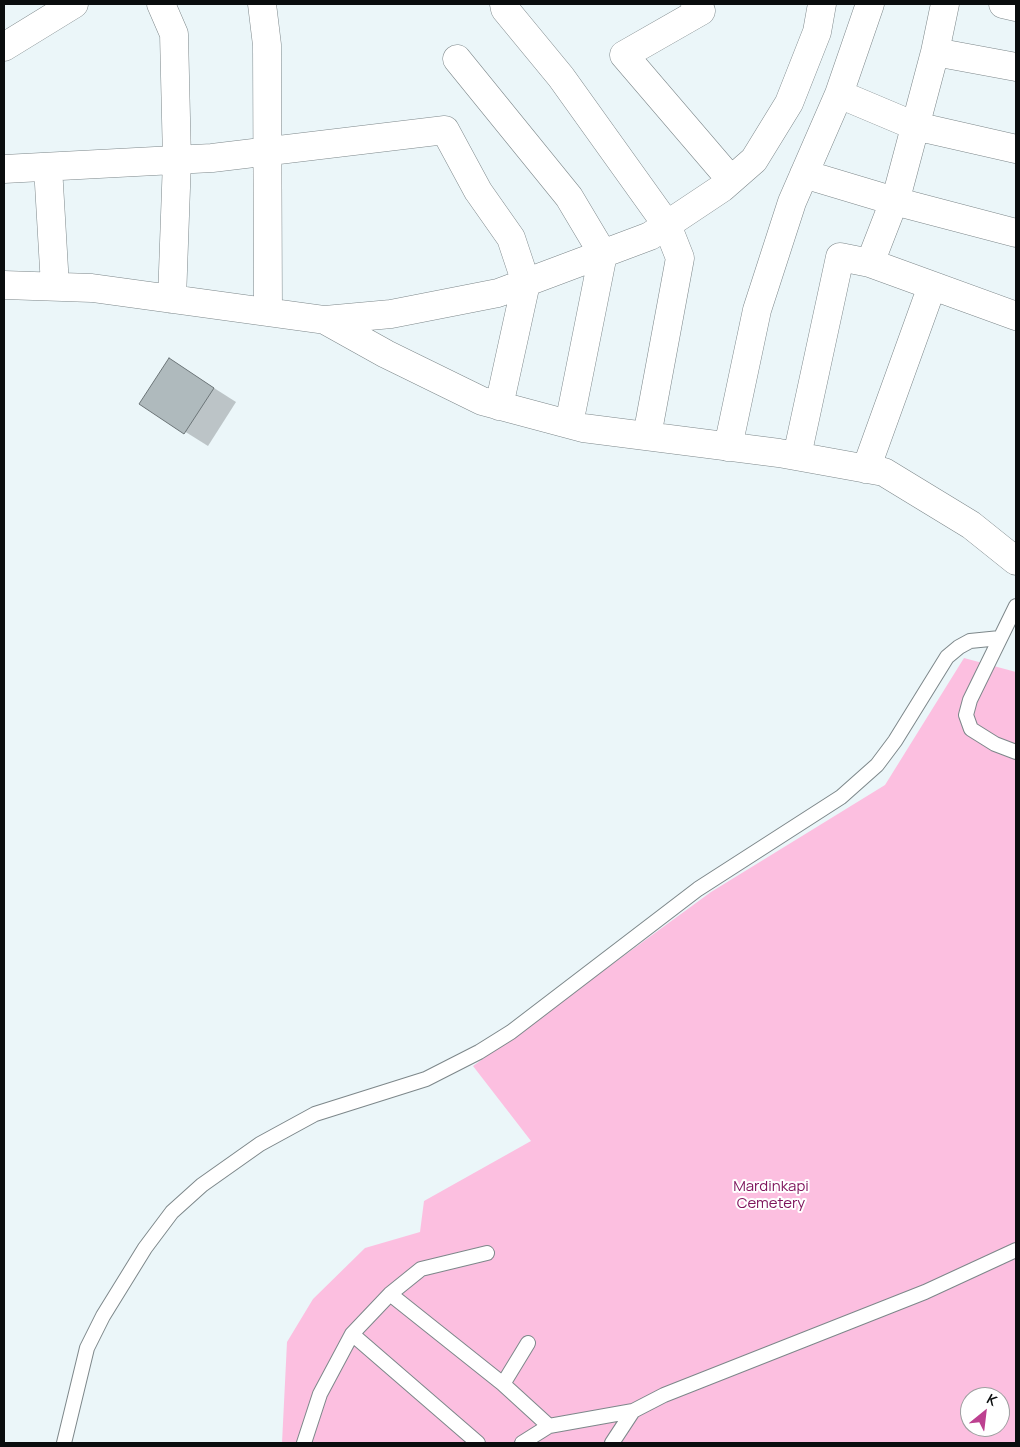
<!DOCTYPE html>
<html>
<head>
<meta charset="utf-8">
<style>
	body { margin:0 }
	#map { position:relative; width:1020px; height:1447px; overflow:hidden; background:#ebf6f9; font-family:Manrope,sans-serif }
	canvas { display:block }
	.frame { position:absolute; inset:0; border:5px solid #0a0d0e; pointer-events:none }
	.north { position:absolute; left:960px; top:1387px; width:50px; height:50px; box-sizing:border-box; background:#fff; border:1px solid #9d9e9f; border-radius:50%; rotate:29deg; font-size:14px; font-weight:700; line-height:20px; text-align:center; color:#0a0d0e }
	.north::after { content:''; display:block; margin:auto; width:18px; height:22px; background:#bd4190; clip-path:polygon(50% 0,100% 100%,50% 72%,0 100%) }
</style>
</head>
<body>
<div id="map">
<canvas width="1020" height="1447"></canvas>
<div class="frame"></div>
<div class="north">K</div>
</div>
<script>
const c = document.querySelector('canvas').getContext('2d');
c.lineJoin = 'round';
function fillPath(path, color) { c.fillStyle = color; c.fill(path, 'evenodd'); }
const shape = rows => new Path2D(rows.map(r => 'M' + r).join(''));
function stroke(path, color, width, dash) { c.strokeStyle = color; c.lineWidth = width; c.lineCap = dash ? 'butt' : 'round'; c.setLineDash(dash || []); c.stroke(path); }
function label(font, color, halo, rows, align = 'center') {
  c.font = font + ' Manrope,sans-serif'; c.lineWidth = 4; c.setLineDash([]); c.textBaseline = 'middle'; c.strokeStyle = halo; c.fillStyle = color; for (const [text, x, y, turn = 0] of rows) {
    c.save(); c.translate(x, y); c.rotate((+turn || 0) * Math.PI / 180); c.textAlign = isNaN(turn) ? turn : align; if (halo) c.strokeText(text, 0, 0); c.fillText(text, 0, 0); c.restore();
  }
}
fillPath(shape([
	[964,658,1016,672,1016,1443,282,1443,287,1342,313,1299,365,1248,420,1232,424,1201,531,1141,473,1066,711,892,885,785],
	[970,1397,1000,1397,1000,1427,970,1427]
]), '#fcbfe0');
fillPath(shape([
	[170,360,236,402,208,446,141,404]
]), '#0003');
const building = shape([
	[169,358,214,388,184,434,139,404,169,358]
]);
fillPath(building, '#afbabd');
stroke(building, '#6b7477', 1);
const lane = shape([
	[1016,606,970,700,966,715,971,729,995,744,1016,752],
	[390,1294,503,1384,549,1426],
	[352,1334,478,1443],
	[503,1384,528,1343],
	[64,1443,87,1348,103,1316,145,1248,172,1212,202,1185,260,1144,315,1114,426,1079,479,1052,511,1032,698,889,841,797,877,765,895,741,947,657,959,647,970,641,1000,638],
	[304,1443,320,1394,352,1334,390,1294,421,1269,487,1253],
	[522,1443,549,1426,633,1411],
	[612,1443,633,1411,664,1395,925,1292,1016,1250]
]);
const street = shape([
	[161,4,174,34,177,160,172,299],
	[262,4,267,45,268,312],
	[504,4,505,9,561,77,667,225,680,258,647,436],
	[695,4,701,11,624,55,731,180],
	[945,4,935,52,898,191,870,263,1016,316],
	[1003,4,1016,7],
	[4,47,74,4],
	[935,52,1016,67],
	[457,59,569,197,603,254,569,424],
	[839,94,870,4],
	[48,167,55,286],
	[4,169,212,158,445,130,478,191,511,238,526,283,499,406],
	[804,174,894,201,1016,233],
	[4,285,92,288,325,320,386,354,482,401,583,428,779,453,884,472,971,525,1016,561],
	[325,320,391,314,498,293,650,236,722,188,754,160,789,103,817,32,822,4],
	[728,447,757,310,792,202,839,94,915,126,1016,149],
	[797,456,840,257,870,263],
	[866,469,932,286]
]);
stroke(lane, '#7d878a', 16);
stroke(street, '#7d878a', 29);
stroke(lane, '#fff', 14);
stroke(street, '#fff', 28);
label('15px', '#7e135b', '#fff', [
	["Mardinkapi",771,1187],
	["Cemetery",771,1204]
]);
</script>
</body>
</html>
